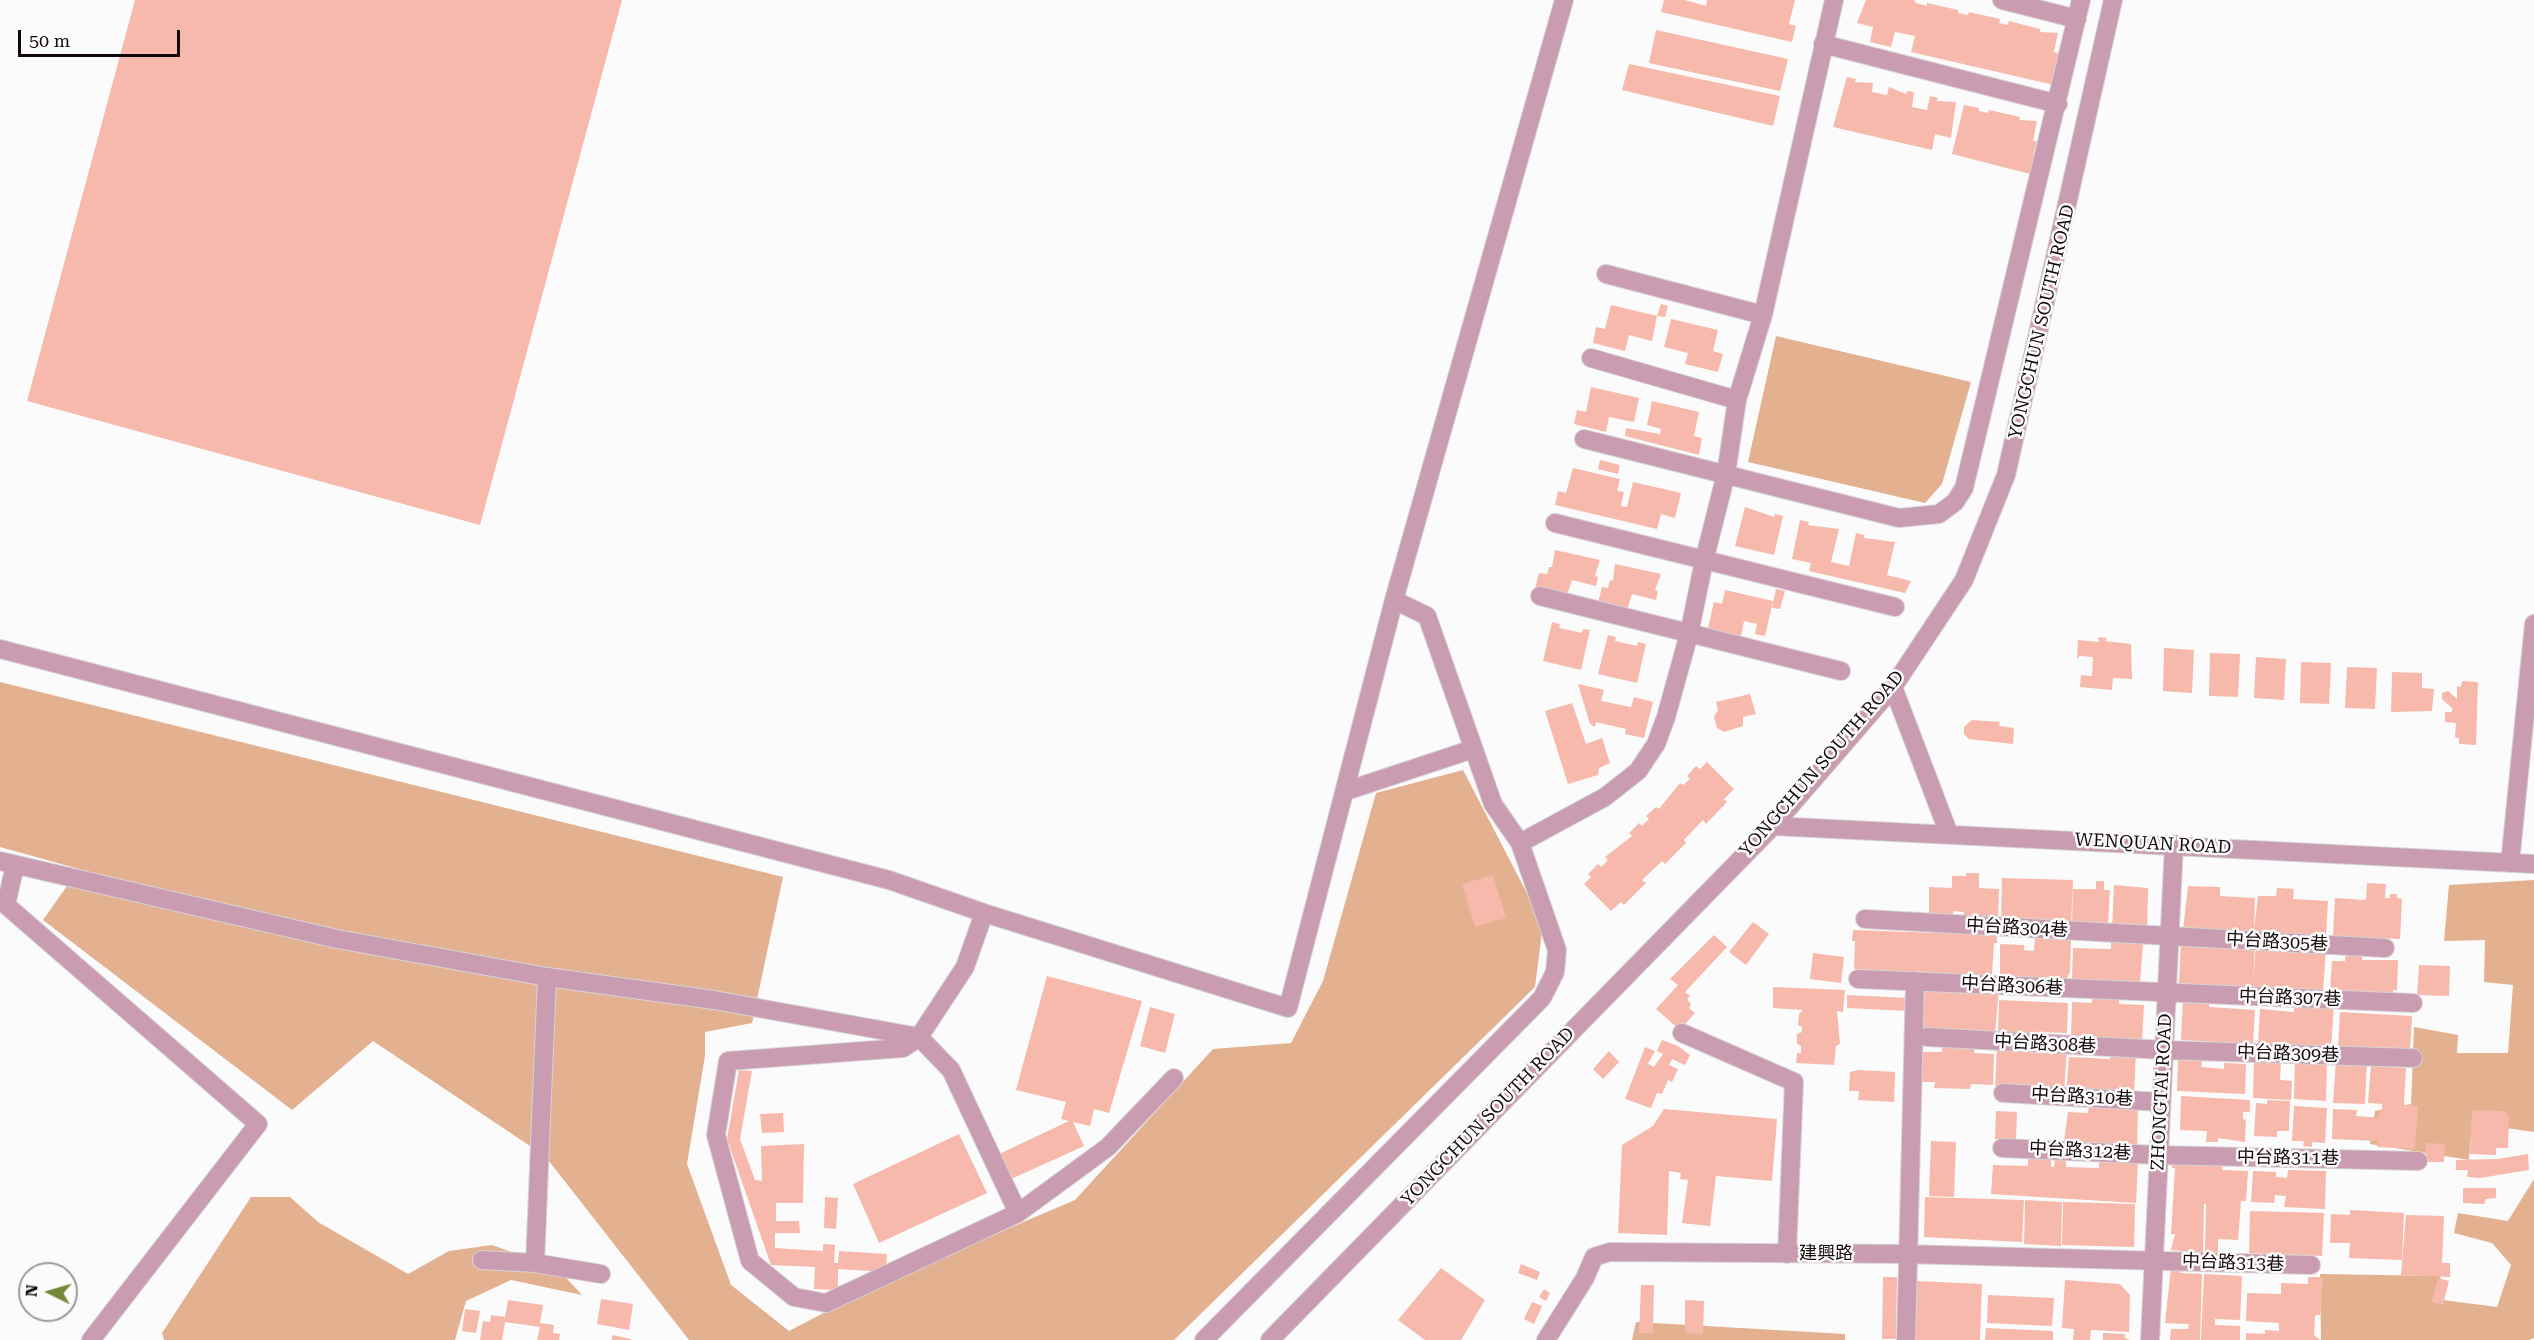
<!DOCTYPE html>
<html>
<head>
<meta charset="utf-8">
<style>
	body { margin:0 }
	#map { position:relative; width:2534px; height:1340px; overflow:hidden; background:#fbfbfb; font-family:"Roboto Serif",serif }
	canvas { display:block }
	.north { position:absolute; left:18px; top:1262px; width:60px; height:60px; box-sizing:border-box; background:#fbfbfb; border:2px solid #9e9a9b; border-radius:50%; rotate:275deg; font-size:16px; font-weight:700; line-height:24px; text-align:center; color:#13090a }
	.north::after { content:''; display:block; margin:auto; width:21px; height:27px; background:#758838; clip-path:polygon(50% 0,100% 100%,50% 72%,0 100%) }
	.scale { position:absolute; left:18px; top:30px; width:162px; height:27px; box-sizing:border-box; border:3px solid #13090a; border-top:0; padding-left:8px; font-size:18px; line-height:21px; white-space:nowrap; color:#13090a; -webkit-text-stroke:4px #fbfbfb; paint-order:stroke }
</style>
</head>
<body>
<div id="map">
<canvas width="2534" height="1340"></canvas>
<div class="north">N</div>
<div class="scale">50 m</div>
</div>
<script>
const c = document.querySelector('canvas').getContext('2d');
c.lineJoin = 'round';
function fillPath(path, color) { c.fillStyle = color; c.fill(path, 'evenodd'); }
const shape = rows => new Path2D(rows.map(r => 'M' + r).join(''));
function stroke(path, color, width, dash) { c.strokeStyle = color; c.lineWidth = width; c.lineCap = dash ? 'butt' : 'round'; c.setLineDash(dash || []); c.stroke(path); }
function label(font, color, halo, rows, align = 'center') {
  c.font = font + ' "Roboto Serif","Noto Sans TC",serif'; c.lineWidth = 5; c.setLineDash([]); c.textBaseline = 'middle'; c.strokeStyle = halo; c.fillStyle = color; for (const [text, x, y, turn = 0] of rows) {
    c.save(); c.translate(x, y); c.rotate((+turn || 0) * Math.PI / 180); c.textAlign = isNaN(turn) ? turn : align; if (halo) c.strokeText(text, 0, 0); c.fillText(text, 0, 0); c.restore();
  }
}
fillPath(shape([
	[1776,336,1971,382,1942,484,1925,503,1748,462],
	[0,682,783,877,752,1023,705,1032,705,1056,687,1164,731,1285,789,1331,883,1282,1075,1200,1213,1049,1291,1043,1323,981,1376,793,1463,770,1543,924,1535,987,1174,1340,689,1340,545,1156,373,1041,292,1110,43,920,79,869,0,847],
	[2534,880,2534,1132,2472,1123,2469,1160,2370,1144,2375,1111,2411,1104,2414,1027,2458,1035,2457,1053,2508,1053,2513,985,2484,982,2485,940,2444,941,2449,885],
	[2534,1179,2534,1338,2529,1340,2321,1340,2320,1274,2441,1276,2435,1299,2497,1307,2511,1265,2492,1243,2454,1233,2458,1213,2508,1221],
	[251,1197,290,1197,318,1222,408,1274,449,1251,492,1245,557,1268,582,1295,511,1280,466,1301,455,1340,164,1340,162,1333],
	[1636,1322,1845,1334,1845,1340,1632,1340]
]), '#e3b090');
fillPath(shape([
	[135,0,622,0,480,525,27,401],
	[1664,0,1685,0,1706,6,1707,0,1795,0,1789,24,1796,26,1792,42,1661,12],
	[1866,0,1914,0,1916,3,1927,6,1927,3,1958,10,1958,13,1968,15,1969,12,2000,19,1999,23,2008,25,2009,21,2040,29,2040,32,2058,33,2054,52,2061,54,2054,85,1911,52,1915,36,1895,32,1891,47,1870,42,1873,27,1857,23],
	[1656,30,1788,59,1780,91,1649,63],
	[1629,64,1780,96,1773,126,1622,90],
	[1847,77,1856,79,1855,82,1873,83,1872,92,1887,95,1889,87,1906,94,1907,91,1914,92,1912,107,1927,110,1930,96,1938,98,1937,101,1956,102,1951,138,1935,134,1932,150,1833,127],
	[1964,105,1979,108,1979,111,1988,113,1989,110,2020,117,2019,120,2037,121,2033,141,2037,141,2033,156,2038,158,2034,175,1952,154],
	[1661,304,1668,306,1665,317,1657,316],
	[1611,305,1657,316,1652,341,1629,335,1625,351,1593,343,1596,327,1605,329],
	[1671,319,1718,330,1713,351,1723,354,1718,372,1685,364,1688,353,1664,347],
	[1591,387,1639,398,1634,422,1609,417,1606,432,1574,424,1577,410,1586,412],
	[1652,401,1699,412,1694,436,1702,438,1699,455,1625,436,1626,428,1660,434,1661,429,1647,425],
	[1600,460,1620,465,1618,474,1598,469],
	[1573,468,1620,479,1617,491,1624,492,1621,506,1627,507,1633,482,1681,493,1675,518,1661,514,1657,529,1555,505,1558,491,1566,493],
	[1745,507,1774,517,1775,514,1783,516,1774,555,1735,546],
	[1800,520,1809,522,1808,525,1839,529,1831,562,1849,566,1856,533,1864,535,1864,538,1895,542,1887,575,1911,581,1905,593,1809,571,1811,563,1792,559],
	[1555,550,1600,560,1595,576,1598,577,1596,586,1572,580,1567,595,1535,588,1539,573,1547,574,1549,567,1552,567],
	[1615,564,1661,574,1655,590,1658,591,1656,600,1632,594,1627,610,1598,603,1602,587,1608,588,1610,580,1613,581],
	[1776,589,1785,591,1780,609,1772,608],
	[1725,590,1773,601,1765,636,1755,634,1757,624,1744,621,1741,636,1708,628,1714,602,1722,604],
	[1552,622,1560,624,1559,628,1582,633,1583,629,1590,630,1581,670,1543,661],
	[1608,635,1616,637,1615,641,1637,646,1638,642,1646,644,1637,683,1598,674],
	[2098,637,2107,638,2105,641,2131,644,2132,679,2113,678,2112,690,2080,687,2081,675,2092,676,2093,657,2080,656,2077,659,2078,640,2099,642],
	[2164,648,2194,650,2192,693,2163,691],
	[2210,653,2240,654,2238,697,2209,696],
	[2256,657,2286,659,2284,700,2254,698],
	[2301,662,2331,663,2329,704,2300,703],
	[2347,667,2377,668,2375,709,2345,708],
	[2392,672,2422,673,2422,688,2434,689,2432,711,2391,712],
	[2462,681,2478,682,2476,745,2459,744,2459,738,2455,737,2456,723,2445,722,2445,712,2452,712,2452,708,2442,699,2442,693,2448,691,2457,699,2457,686,2461,687],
	[1578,684,1604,690,1601,701,1631,707,1634,697,1653,702,1644,738,1625,734,1626,729,1596,722,1595,727,1590,724],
	[1750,694,1756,714,1743,717,1743,726,1724,732,1717,728,1714,717,1718,710,1716,702],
	[1572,703,1586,744,1602,738,1610,763,1599,768,1598,775,1568,784,1545,711],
	[1972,720,2000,722,1999,726,2014,728,2013,744,1969,739,1964,734,1964,727],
	[1707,762,1734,789,1724,799,1727,802,1706,824,1703,820,1684,840,1686,843,1665,864,1662,861,1642,880,1646,883,1624,905,1621,902,1611,911,1584,884,1591,877,1588,874,1598,864,1601,867,1608,860,1605,857,1632,836,1629,833,1639,823,1642,826,1649,819,1646,816,1656,807,1659,809,1680,783,1683,785,1690,779,1687,776,1696,766,1700,769],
	[1966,873,1979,873,1979,888,1999,889,1998,920,1963,922,1964,912,1953,911,1953,918,1929,921,1929,887,1952,888,1952,876,1966,876],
	[1493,875,1506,918,1475,927,1462,884],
	[2002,878,2073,880,2071,927,2001,925],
	[2096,881,2104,881,2104,890,2110,890,2108,924,2072,923,2073,889,2096,889],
	[2367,883,2386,884,2385,898,2390,898,2390,894,2397,894,2397,898,2402,899,2400,939,2333,936,2335,898,2366,900],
	[2114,885,2148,888,2147,930,2112,929],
	[2188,886,2220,887,2220,896,2255,898,2254,929,2258,896,2276,896,2277,888,2294,889,2293,899,2328,901,2326,937,2183,930],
	[1753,922,1769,934,1746,965,1729,952],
	[1853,930,1997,935,1997,943,1994,943,1992,975,1961,974,1961,978,1873,975,1874,970,1854,969,1855,941,1852,941],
	[1714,935,1727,947,1685,992,1690,996,1687,1000,1691,1004,1689,1008,1695,1013,1680,1030,1656,1009,1678,985,1670,979],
	[2035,937,2071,938,2070,972,2065,982,2000,980,2000,944,2024,945,2024,950,2034,951],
	[2181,941,2255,945,2253,983,2256,945,2326,949,2323,991,2179,984],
	[2111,942,2143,944,2140,983,2072,979,2073,948,2111,949],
	[2346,951,2363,951,2362,960,2398,960,2397,990,2393,990,2393,995,2330,990,2332,961,2345,961],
	[1813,953,1844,957,1841,983,1810,979],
	[2419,965,2450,966,2449,996,2417,995],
	[1047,976,1142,1001,1109,1113,1094,1109,1090,1126,1073,1122,1084,1146,1009,1180,997,1155,1069,1121,1061,1119,1066,1102,1016,1090],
	[1773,987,1845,990,1843,1012,1837,1011,1840,1044,1836,1046,1834,1065,1796,1063,1797,1053,1801,1053,1801,1046,1797,1044,1797,1034,1802,1032,1802,1027,1798,1025,1799,1014,1803,1010,1773,1008],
	[1925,987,1999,989,1995,1033,1922,1031],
	[2092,993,2119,997,2119,1004,2144,1005,2142,1040,2071,1037,2072,1002,2092,1003],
	[1847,995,1908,998,1908,1011,1847,1008],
	[2183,999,2209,999,2209,1007,2255,1010,2253,1044,2181,1040],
	[1999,1000,2068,1003,2067,1033,2041,1032,2041,1036,1998,1035],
	[2294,1003,2334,1003,2331,1048,2258,1044,2260,1009,2294,1012],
	[1150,1007,1175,1014,1165,1053,1140,1046],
	[2340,1012,2412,1016,2410,1051,2338,1048],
	[1662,1040,1678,1046,1690,1055,1685,1065,1672,1059,1669,1065,1678,1069,1672,1082,1668,1080,1662,1094,1657,1093,1651,1108,1625,1099,1645,1047,1655,1051,1648,1064,1654,1067,1663,1054,1657,1051],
	[1942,1043,1975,1045,1974,1053,1994,1054,1993,1085,1971,1084,1970,1089,1934,1088,1935,1082,1921,1082,1922,1052,1942,1052],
	[1997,1046,2067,1049,2064,1092,1995,1090],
	[2110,1050,2136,1051,2134,1095,2066,1093,2069,1057,2110,1059],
	[1609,1051,1619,1062,1603,1079,1593,1069],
	[2295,1059,2327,1060,2326,1101,2294,1099],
	[2178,1060,2202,1061,2201,1067,2224,1069,2224,1063,2246,1064,2245,1094,2177,1091],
	[2254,1060,2281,1062,2280,1080,2292,1081,2291,1100,2253,1098],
	[2336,1060,2367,1060,2365,1104,2333,1103],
	[2371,1066,2406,1068,2404,1105,2418,1106,2415,1149,2377,1147,2377,1141,2332,1139,2333,1109,2357,1110,2356,1116,2368,1117,2379,1117,2379,1111,2382,1111,2382,1104,2368,1103],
	[739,1070,752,1071,740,1139,755,1180,762,1181,761,1146,804,1144,803,1203,776,1203,776,1221,799,1221,800,1233,775,1233,775,1248,823,1251,823,1244,835,1245,834,1263,838,1263,839,1251,887,1254,886,1272,838,1269,838,1290,814,1289,815,1267,771,1265,727,1139],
	[1859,1070,1895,1072,1894,1102,1858,1100,1859,1091,1849,1091,1850,1072],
	[2181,1096,2250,1100,2250,1112,2243,1112,2243,1120,2246,1119,2245,1142,2218,1138,2218,1142,2206,1142,2207,1131,2180,1130],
	[2267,1100,2290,1101,2289,1131,2277,1131,2277,1137,2254,1136,2256,1103,2267,1104],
	[2089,1104,2138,1105,2137,1149,2063,1149,2068,1112,2088,1113],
	[2294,1106,2327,1108,2325,1143,2312,1142,2312,1147,2303,1146,2304,1141,2292,1141],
	[1664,1109,1777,1119,1772,1181,1716,1176,1710,1226,1682,1223,1688,1180,1680,1179,1681,1173,1669,1171,1667,1235,1618,1233,1622,1145,1653,1126],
	[2472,1110,2506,1111,2506,1115,2509,1115,2508,1148,2496,1148,2496,1155,2470,1154],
	[1996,1111,2017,1112,2016,1139,1995,1139],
	[783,1113,784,1132,762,1133,760,1114],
	[959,1134,987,1193,879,1243,853,1184],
	[1931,1141,1956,1142,1954,1197,1929,1196],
	[2426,1143,2445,1144,2444,1162,2425,1162],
	[2528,1154,2529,1170,2480,1178,2467,1177,2468,1170,2456,1170,2456,1160,2497,1159],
	[2028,1155,2051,1156,2051,1167,2054,1167,2055,1158,2066,1158,2066,1167,2099,1168,2099,1159,2138,1161,2136,1203,1991,1194,1993,1165,2028,1166],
	[2172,1159,2223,1162,2222,1170,2248,1171,2246,1201,2241,1201,2238,1240,2218,1239,2218,1254,2205,1253,2206,1204,2204,1204,2203,1253,2171,1250,2175,1234,2171,1234,2175,1168,2172,1168],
	[2288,1170,2326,1171,2325,1209,2284,1207,2286,1196,2275,1195,2274,1203,2251,1202,2253,1171,2276,1172,2276,1177,2287,1178],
	[2463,1188,2496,1188,2496,1198,2486,1199,2484,1204,2463,1203],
	[825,1197,838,1198,836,1229,824,1228],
	[1925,1197,2024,1200,2022,1242,1924,1237],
	[2025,1200,2062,1202,2061,1246,2024,1244],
	[2063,1202,2135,1204,2134,1247,2062,1245],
	[2350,1210,2404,1213,2402,1260,2349,1258,2350,1243,2330,1243,2331,1214,2350,1215],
	[2250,1211,2324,1213,2322,1256,2249,1253],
	[2406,1215,2444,1216,2442,1263,2450,1263,2450,1277,2401,1275],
	[1521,1264,1540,1272,1537,1280,1518,1273],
	[1441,1268,1485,1300,1461,1340,1425,1340,1398,1320],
	[2171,1268,2180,1268,2180,1273,2202,1274,2200,1340,2170,1340,2171,1329,2188,1329,2189,1324,2165,1323],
	[2204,1274,2242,1276,2240,1320,2215,1319,2215,1325,2240,1326,2240,1340,2201,1340],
	[1883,1277,1897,1277,1896,1339,1882,1339],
	[2308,1277,2323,1277,2320,1315,2315,1315,2314,1335,2320,1340,2246,1340,2246,1333,2265,1334,2265,1330,2279,1331,2279,1323,2246,1321,2247,1293,2281,1294,2281,1283,2308,1284],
	[2438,1278,2449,1281,2443,1305,2432,1302],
	[2065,1280,2120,1284,2130,1295,2129,1332,2091,1330,2090,1340,2073,1340,2074,1329,2062,1328],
	[1916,1281,1982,1284,1980,1340,1913,1340],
	[1641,1285,1654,1285,1653,1333,1639,1333],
	[1544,1289,1550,1293,1546,1301,1539,1297],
	[1988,1295,2054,1298,2052,1326,1987,1323],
	[601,1299,633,1304,629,1330,597,1324],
	[508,1300,543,1305,540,1323,554,1325,553,1333,560,1334,559,1340,537,1340,540,1327,505,1322,502,1340,480,1340,483,1321,490,1322,491,1315,505,1317],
	[1685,1300,1704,1301,1703,1334,1685,1333],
	[1532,1302,1542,1306,1534,1324,1524,1319],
	[465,1309,480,1311,476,1333,462,1331],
	[1986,1328,2053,1331,2053,1340,1985,1340],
	[2103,1333,2125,1334,2125,1338,2130,1340,2103,1340],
	[612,1335,631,1339,631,1340,612,1340]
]), '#f6b9ab');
const minor = shape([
	[2002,0,2077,19],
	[1823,44,2058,104],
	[1606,274,1763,315],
	[1591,358,1737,400],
	[1584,439,1899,518,1939,514,1955,502,1964,488,2081,0],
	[1555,523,1895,607],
	[1540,596,1841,671],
	[0,649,889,880,984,913,1288,1008,1394,600],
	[1893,687,1949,834],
	[1346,791,1473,749],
	[1773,826,2534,864],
	[1520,843,1605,797,1638,771,1656,744,1666,717,1689,634,1704,561,1726,474,1737,400,1763,315,1834,0],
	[0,861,337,939,547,977,714,1000,919,1037,951,1070,1018,1213],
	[2510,863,2534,624],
	[15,865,6,905,258,1124,91,1340],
	[984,913,965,967,919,1037,903,1048,728,1061,716,1135,750,1261,794,1297,826,1303,1018,1213,1108,1147,1174,1078],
	[1865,919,2385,948],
	[1858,979,2413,1003],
	[1682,1033,1794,1082,1787,1254],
	[1927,1037,2164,1050,2413,1058],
	[2003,1093,2161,1102],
	[2002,1148,2158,1155,2418,1161],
	[482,1260,535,1263,601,1274],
	[535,1263,547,977],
	[1204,1340,1542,998,1555,972,1557,950,1520,843,1493,804,1427,616,1394,600,1564,0],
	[1270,1340,1773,826,1893,687,1964,580,2006,475,2113,0],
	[1546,1340,1585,1278,1594,1257,1610,1252,1906,1254,2311,1265],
	[1906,1340,1915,981],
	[2150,1340,2174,844]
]);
stroke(minor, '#d6d4d4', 20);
stroke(minor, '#c99cb2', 18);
label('18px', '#13090a', '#fbfbfb', [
	["YONGCHUN SOUTH ROAD",2042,322,-77],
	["YONGCHUN SOUTH ROAD",1822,764,-49],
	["WENQUAN ROAD",2153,844,3],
	["中台路304巷",2017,928,3],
	["中台路305巷",2277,942,3],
	["中台路306巷",2012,986,3],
	["中台路307巷",2290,998,2],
	["中台路308巷",2045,1044,3],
	["中台路309巷",2288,1054,2],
	["ZHONGTAI ROAD",2162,1092,-87],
	["中台路310巷",2082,1097,3],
	["YONGCHUN SOUTH ROAD",1488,1117,-46],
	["中台路312巷",2080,1151,3],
	["中台路311巷",2288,1158,1],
	["建興路",1826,1254],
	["中台路313巷",2233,1263,2]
]);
</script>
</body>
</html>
